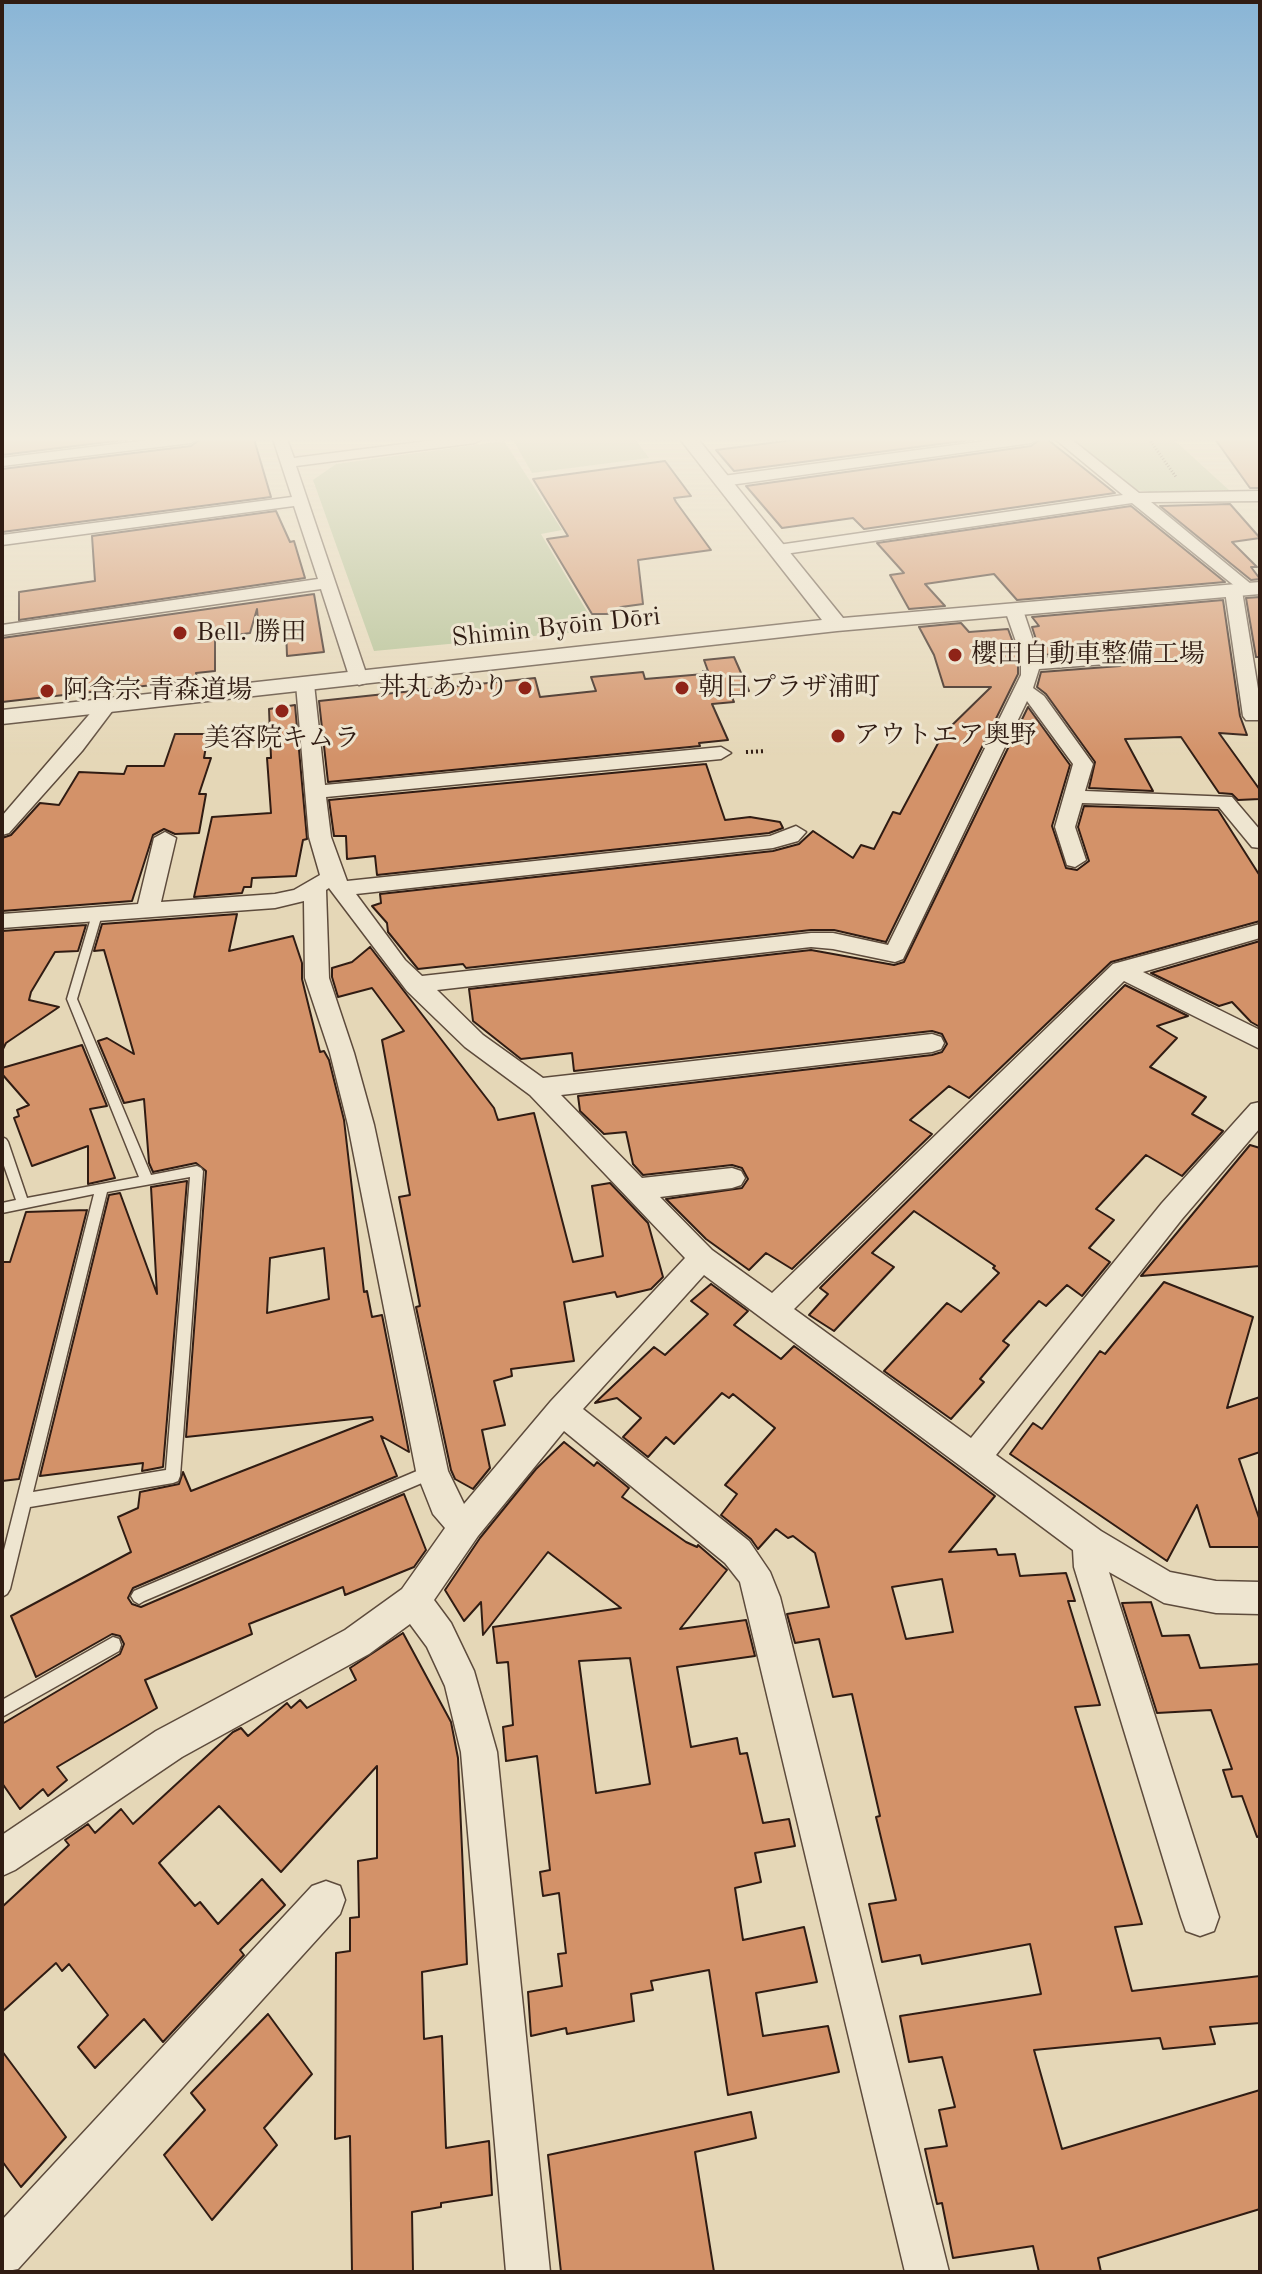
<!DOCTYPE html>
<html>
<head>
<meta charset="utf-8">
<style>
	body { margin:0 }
	#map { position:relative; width:1262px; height:2274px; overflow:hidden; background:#e5d7b7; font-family:"Old Standard TT",serif }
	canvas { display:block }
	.frame { position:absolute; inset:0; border:4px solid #301c13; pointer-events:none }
</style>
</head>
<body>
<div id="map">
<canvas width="1262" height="2274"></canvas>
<div class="frame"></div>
</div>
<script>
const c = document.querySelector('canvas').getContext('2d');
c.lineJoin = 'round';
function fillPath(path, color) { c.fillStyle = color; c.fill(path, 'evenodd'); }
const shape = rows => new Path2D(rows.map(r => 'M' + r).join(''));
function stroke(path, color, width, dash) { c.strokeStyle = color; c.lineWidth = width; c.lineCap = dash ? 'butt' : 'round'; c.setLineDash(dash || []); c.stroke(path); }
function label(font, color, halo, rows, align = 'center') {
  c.font = font + ' "Old Standard TT","Noto Serif JP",serif'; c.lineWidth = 6; c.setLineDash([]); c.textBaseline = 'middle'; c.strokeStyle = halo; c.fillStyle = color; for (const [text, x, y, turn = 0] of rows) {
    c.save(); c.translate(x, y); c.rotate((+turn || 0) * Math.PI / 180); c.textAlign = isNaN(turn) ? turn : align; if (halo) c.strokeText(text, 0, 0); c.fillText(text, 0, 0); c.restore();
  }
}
fillPath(shape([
	[635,439,649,458,532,473,513,440],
	[1072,439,1173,439,1229,490,1149,492,1137,490],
	[504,441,562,530,541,534,598,630,374,651,313,480,336,464]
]), '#b1bf91');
const building = shape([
	[2,439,132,439,2,455,2,439],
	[201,439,254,439,271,497,2,532,2,469,191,446,201,439],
	[801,439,978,439,734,471,716,450,801,439],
	[1041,439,1047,439,1115,493,864,529,853,518,782,528,746,486,1031,446,1041,439],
	[1215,439,1260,439,1260,488,1250,488,1215,439],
	[665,461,691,496,674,498,676,502,711,550,638,560,643,604,621,607,607,614,592,614,547,539,568,536,533,479,665,461],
	[1230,504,1260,538,1232,542,1257,567,1251,567,1260,579,1251,580,1160,506,1230,504],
	[1131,506,1225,582,1017,600,994,574,925,584,945,606,909,609,890,575,904,573,877,543,1131,506],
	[276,511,290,542,294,541,305,578,19,620,19,592,95,581,92,536,276,511],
	[314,594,324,652,287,656,286,628,259,632,257,609,250,633,215,638,215,671,196,673,197,680,2,702,2,638,314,594],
	[1260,597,1260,657,1256,657,1246,598,1260,597],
	[1223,600,1240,716,1247,735,1219,733,1260,790,1260,799,1238,800,1232,794,1219,793,1181,737,1125,739,1153,791,1089,788,1095,762,1046,694,1037,687,1041,672,1120,666,1132,657,1120,650,1041,655,1032,627,1039,626,1032,617,1223,600],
	[961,623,969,632,1008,629,1018,656,1018,674,886,942,834,930,811,930,466,968,463,964,418,969,388,932,387,923,372,906,381,903,380,894,773,851,799,844,813,831,853,858,861,845,874,849,893,812,900,814,943,734,991,687,944,687,934,655,919,627,961,623],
	[734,657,749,691,730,693,734,702,712,704,728,740,699,743,700,746,328,782,319,701,535,678,540,697,596,691,591,677,643,672,645,679,704,674,703,671,708,671,704,660,734,657],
	[295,705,307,839,303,840,296,876,252,878,251,887,244,887,242,893,194,897,212,817,271,813,267,758,271,758,269,709,295,705],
	[1028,707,1070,765,1052,826,1066,868,1077,870,1089,861,1078,827,1084,806,1218,810,1260,876,1260,921,1111,962,969,1098,949,1086,910,1120,932,1134,792,1269,766,1253,749,1270,706,1239,666,1199,742,1188,748,1179,742,1168,732,1165,643,1175,633,1164,626,1132,604,1134,580,1111,578,1096,932,1055,942,1052,947,1044,942,1034,932,1031,574,1071,572,1053,521,1059,473,1021,469,989,811,950,894,965,904,962,1028,707],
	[175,734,208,734,204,758,211,758,199,794,206,794,199,833,175,834,164,829,153,835,132,901,2,911,2,838,11,835,40,803,59,805,79,772,124,774,127,766,164,766,175,734],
	[706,764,725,820,750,817,780,822,783,828,769,833,377,875,375,856,347,859,346,836,334,836,329,800,706,764],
	[237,914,229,951,293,936,302,963,302,979,320,1052,324,1051,329,1060,344,1120,364,1292,367,1291,372,1317,382,1315,409,1452,381,1436,397,1476,133,1588,128,1598,132,1604,141,1607,404,1494,426,1550,414,1567,345,1595,343,1587,249,1624,252,1634,145,1680,157,1708,57,1767,67,1780,48,1796,43,1789,20,1809,2,1783,2,1724,120,1654,124,1644,120,1636,112,1634,36,1677,11,1616,131,1552,118,1517,138,1508,140,1492,179,1484,183,1472,191,1491,373,1420,372,1417,186,1437,206,1171,196,1163,153,1172,149,1163,144,1099,124,1103,98,1041,107,1038,134,1054,104,950,94,951,102,924,237,914],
	[324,1248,329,1299,267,1313,270,1258,324,1248],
	[86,925,78,951,55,952,31,992,29,1000,59,1007,6,1043,2,1051,2,931,86,925],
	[1260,941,1260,1027,1251,1022,1232,1002,1219,1006,1151,973,1260,941],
	[370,947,494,1108,498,1120,534,1113,573,1262,603,1256,592,1186,610,1183,648,1223,663,1277,651,1289,617,1297,615,1292,564,1302,574,1361,511,1369,512,1376,494,1381,505,1425,482,1430,490,1468,473,1489,455,1479,451,1470,416,1307,420,1306,399,1197,410,1195,382,1040,404,1031,372,988,338,997,332,977,332,968,352,962,370,947],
	[1125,985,1188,1016,1157,1026,1177,1038,1150,1067,1206,1097,1192,1114,1223,1131,1182,1176,1146,1155,1096,1209,1114,1220,1089,1248,1110,1262,1082,1296,1067,1285,1046,1306,1039,1301,1003,1341,1009,1345,980,1379,984,1382,951,1419,884,1371,947,1303,961,1312,999,1273,993,1268,995,1266,914,1211,872,1253,894,1267,834,1331,809,1315,828,1294,820,1288,1125,985],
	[82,1045,107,1106,90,1109,115,1178,88,1184,88,1146,32,1166,14,1118,19,1116,17,1110,29,1105,2,1074,2,1068,82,1045],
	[1250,1145,1260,1148,1260,1266,1141,1276,1250,1145],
	[187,1181,163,1467,142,1471,143,1463,40,1476,109,1195,120,1193,157,1294,151,1187,187,1181],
	[87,1210,19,1479,2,1481,2,1262,10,1262,26,1212,87,1210],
	[1164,1282,1253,1317,1227,1408,1260,1397,1260,1452,1239,1459,1260,1521,1260,1547,1210,1547,1197,1505,1167,1561,1010,1454,1033,1423,1042,1429,1100,1351,1105,1354,1164,1282],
	[711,1284,748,1311,734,1325,781,1359,794,1346,995,1496,949,1552,996,1549,998,1555,1015,1554,1020,1576,1066,1573,1075,1601,1068,1601,1100,1705,1075,1707,1142,1924,1115,1927,1132,1991,1260,1976,1260,2023,1210,2027,1215,2044,1163,2049,1160,2038,1034,2050,1062,2149,1260,2090,1260,2209,1098,2258,1101,2272,1039,2272,1033,2246,953,2258,942,2203,937,2204,925,2149,947,2146,939,2110,955,2107,942,2057,909,2062,900,2016,1041,1994,1030,1944,922,1964,920,1955,882,1962,869,1904,896,1900,876,1817,880,1816,852,1694,833,1697,819,1639,795,1643,787,1614,829,1607,815,1553,793,1536,788,1538,776,1529,758,1549,751,1539,721,1515,737,1494,725,1485,775,1428,733,1394,729,1398,722,1393,674,1444,666,1437,648,1457,623,1437,641,1418,617,1398,595,1403,654,1347,665,1355,708,1314,691,1301,711,1284],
	[942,1579,953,1632,906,1639,892,1587,942,1579],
	[564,1442,594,1466,597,1462,629,1488,622,1497,686,1542,697,1547,698,1545,727,1570,680,1629,746,1620,755,1656,677,1667,691,1747,737,1738,740,1754,747,1753,763,1823,789,1819,795,1846,755,1853,761,1882,735,1888,743,1940,804,1927,817,1982,756,1993,763,2036,828,2026,839,2072,728,2095,709,1970,651,1981,653,1990,631,1994,634,2021,567,2034,566,2028,531,2036,528,1992,562,1986,558,1954,566,1953,559,1893,543,1896,540,1872,550,1870,537,1756,506,1761,503,1727,513,1725,508,1662,497,1663,493,1627,621,1608,548,1552,483,1635,481,1602,464,1621,445,1590,480,1538,536,1469,564,1442],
	[630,1658,650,1784,596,1793,579,1661,630,1658],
	[1151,1602,1162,1636,1189,1635,1200,1668,1260,1664,1260,1836,1257,1837,1242,1796,1232,1797,1223,1770,1232,1769,1211,1710,1157,1713,1122,1603,1151,1602],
	[403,1633,451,1722,458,1758,467,1964,422,1972,424,2039,442,2036,446,2148,489,2141,492,2195,441,2203,441,2207,412,2212,413,2272,352,2272,350,2136,335,2139,336,1953,350,1951,350,1918,359,1917,358,1861,377,1858,377,1766,281,1872,219,1806,162,1860,159,1863,195,1906,200,1902,218,1924,262,1879,285,1905,240,1950,244,1955,163,2042,144,2019,95,2068,78,2047,108,2015,69,1964,62,1971,56,1963,2,2012,2,1907,69,1845,65,1840,88,1824,95,1833,121,1809,133,1824,233,1732,241,1728,248,1736,287,1703,291,1708,300,1700,307,1708,356,1680,350,1668,403,1633],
	[268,2014,312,2074,264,2128,277,2145,212,2220,164,2155,205,2110,191,2093,268,2014],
	[2,2051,66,2137,21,2187,2,2161,2,2051],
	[751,2112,756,2138,695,2152,714,2272,561,2272,548,2155,751,2112]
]);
fillPath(building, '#d39269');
stroke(building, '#301c13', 2);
const service = shape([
	[98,908,103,911,77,999,151,1175,197,1166,201,1168,203,1171,180,1476,178,1481,173,1483,30,1507,10,1589,7,1594,2,1597,2,1558,94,1194,2,1213,2,1203,16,1200,2,1160,2,1137,6,1139,8,1142,27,1198,139,1177,67,999,93,911,98,908],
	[190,1177,166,1470,33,1492,107,1192,190,1177],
	[431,1465,436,1467,438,1472,436,1477,144,1601,139,1604,134,1601,131,1596,134,1591,431,1465],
	[113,1637,119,1639,121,1645,119,1651,2,1717,2,1700,113,1637]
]);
const minor = shape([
	[156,439,198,439,191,443,2,466,2,458,156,439],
	[273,439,287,439,294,458,442,439,482,439,475,443,296,466,368,679,366,683,359,685,350,679,321,589,2,635,2,625,318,579,294,506,2,545,2,535,292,497,273,439],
	[1000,439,1038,439,1031,443,723,486,715,481,723,476,1000,439],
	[1055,439,1071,439,1139,493,1260,491,1260,501,1151,502,1257,589,1249,594,1242,591,1260,701,1260,720,1246,720,1243,716,1225,591,1227,587,1236,587,1132,503,778,555,770,550,778,545,1123,495,1055,439],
	[1014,605,1023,610,1039,658,1120,653,1129,658,1120,663,1039,669,1033,688,1044,696,1093,764,1085,791,1232,797,1260,830,1260,848,1252,847,1219,807,1082,803,1075,827,1086,860,1075,867,1067,865,1055,827,1073,764,1027,701,903,959,895,962,833,949,811,947,437,990,483,1035,543,1078,932,1034,941,1037,944,1043,941,1049,932,1052,561,1095,642,1178,732,1168,741,1171,745,1178,741,1185,732,1188,660,1197,712,1250,772,1293,1113,964,1260,924,1260,938,1143,972,1260,1030,1260,1049,1124,981,794,1309,971,1438,1162,1203,1251,1104,1260,1102,1260,1128,1182,1219,996,1455,1101,1531,1170,1572,1216,1581,1260,1582,1260,1614,1216,1613,1164,1603,1109,1572,1219,1917,1214,1931,1200,1936,1186,1931,1181,1917,1074,1567,1073,1550,704,1275,583,1409,749,1541,770,1572,780,1597,949,2272,905,2272,740,1582,725,1563,564,1431,478,1536,434,1600,451,1623,474,1671,497,1752,550,2272,506,2272,461,1752,445,1686,427,1647,410,1624,369,1654,182,1757,15,1870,2,1876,2,1835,156,1731,345,1630,402,1589,445,1528,433,1514,416,1471,348,1125,330,1053,305,978,304,901,275,908,2,928,2,914,138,904,154,838,165,832,176,838,161,902,275,894,294,890,320,875,309,837,296,684,305,678,314,684,325,785,721,747,731,753,721,759,326,797,331,837,347,881,770,836,796,826,806,832,798,841,773,848,356,894,405,960,422,976,811,933,833,933,888,945,1021,675,1021,656,1005,610,1014,605],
	[329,888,407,991,465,1047,530,1095,685,1258,551,1401,464,1504,448,1471,374,1125,354,1053,329,978,326,890,329,888],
	[107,700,116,706,82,751,9,833,2,835,2,816,100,702,107,700],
	[326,1881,340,1886,345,1900,340,1914,18,2269,2,2272,2,2220,312,1886,326,1881]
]);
const tertiary = shape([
	[680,439,698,439,843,618,1260,582,1260,594,837,631,2,724,2,710,822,620,680,439]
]);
stroke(service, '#5d4b3c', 3);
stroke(minor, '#5d4b3c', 3);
stroke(tertiary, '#5d4b3c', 3);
stroke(shape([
	[1149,439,1176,477]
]), '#301c13', 3, [1, 2]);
stroke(shape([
	[746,752,766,751]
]), '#301c13', 4, [2, 3]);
fillPath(service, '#eee5d0');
fillPath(minor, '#eee5d0');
fillPath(tertiary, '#eee5d0');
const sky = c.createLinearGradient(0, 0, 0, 757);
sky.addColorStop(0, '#89b5d6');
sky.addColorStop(0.58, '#f3eddf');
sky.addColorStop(1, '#f3eddf00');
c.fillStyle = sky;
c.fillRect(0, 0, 1262, 757);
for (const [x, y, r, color] of [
	[180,633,8,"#8f2418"],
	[955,655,8,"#8f2418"],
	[525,688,8,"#8f2418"],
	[682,688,8,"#8f2418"],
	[47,691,8,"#8f2418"],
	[282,711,8,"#8f2418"],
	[838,736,8,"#8f2418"]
]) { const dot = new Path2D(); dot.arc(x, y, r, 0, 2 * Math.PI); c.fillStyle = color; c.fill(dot); stroke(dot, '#eee5d0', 3); }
label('26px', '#301c13', '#eee5d0', [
	["Shimin Byōin Dōri",556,628,-6]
]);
label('26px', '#301c13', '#eee5d0', [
	["Bell. 勝田",196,633],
	["櫻田自動車整備工場",971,655],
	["丼丸あかり",509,688,"right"],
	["朝日プラザ浦町",698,688],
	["阿含宗 青森道場",63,691],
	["アウトエア奥野",854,736],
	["美容院キムラ",282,739,"center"]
], 'left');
</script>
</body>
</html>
